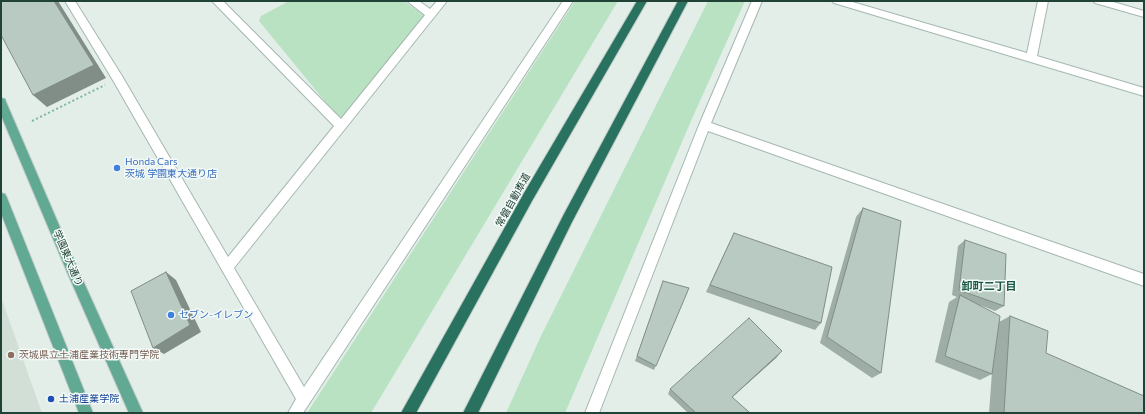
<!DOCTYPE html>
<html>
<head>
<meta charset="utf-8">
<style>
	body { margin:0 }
	#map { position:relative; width:1145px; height:414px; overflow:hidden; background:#e3eee9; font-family:Commissioner,sans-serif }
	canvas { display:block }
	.frame { position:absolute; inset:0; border:2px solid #204237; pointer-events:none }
</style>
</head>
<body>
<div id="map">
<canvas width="1145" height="414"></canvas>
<div class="frame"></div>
</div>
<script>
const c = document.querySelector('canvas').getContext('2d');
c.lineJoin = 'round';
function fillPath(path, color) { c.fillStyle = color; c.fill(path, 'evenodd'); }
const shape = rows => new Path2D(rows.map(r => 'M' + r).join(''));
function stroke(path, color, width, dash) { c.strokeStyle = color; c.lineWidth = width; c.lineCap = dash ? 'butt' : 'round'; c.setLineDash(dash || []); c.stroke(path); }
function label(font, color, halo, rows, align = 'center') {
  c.font = font + ' Commissioner,"Noto Sans JP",sans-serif'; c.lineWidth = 3; c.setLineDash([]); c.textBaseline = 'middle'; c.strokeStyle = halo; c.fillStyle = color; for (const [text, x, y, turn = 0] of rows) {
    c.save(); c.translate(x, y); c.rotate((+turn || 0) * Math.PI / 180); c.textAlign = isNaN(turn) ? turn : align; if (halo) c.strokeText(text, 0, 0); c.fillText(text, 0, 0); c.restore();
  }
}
fillPath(shape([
	[1,297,42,413,1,413]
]), '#d1dfd7');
fillPath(shape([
	[289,1,404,1,425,16,341,121,259,21,261,16],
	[575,1,618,1,371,413,307,413],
	[708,1,745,1,691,121,565,413,506,413,540,338]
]), '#b9e2c2');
const minor = shape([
	[65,1,75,1,122,76,228,257,334,126,212,1,223,1,341,119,425,15,407,1,419,1,430,9,437,1,447,1,234,268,304,387,563,1,573,1,303,413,288,413,296,399,114,82,65,1],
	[752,1,762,1,711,123,1144,274,1144,286,708,131,599,413,585,413,699,125,752,1],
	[832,1,849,1,1027,53,1038,1,1048,1,1037,56,1144,88,1144,96,834,3,832,1],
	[1093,1,1110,1,1144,11,1144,17,1095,3,1093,1]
]);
const major = shape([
	[1,98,5,99,6,102,80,274,143,413,129,413,68,274,1,115,1,98],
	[1,193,5,194,7,198,93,413,79,413,1,213,1,193]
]);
const highway = shape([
	[637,1,647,1,532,201,416,413,401,413,524,193,637,1],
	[678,1,688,1,572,222,478,413,463,413,564,214,678,1]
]);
stroke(minor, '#a5b7b0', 2);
stroke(major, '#c1cac7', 2);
stroke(highway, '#c1cac7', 2);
stroke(shape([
	[32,121,105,85]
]), '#80b6a2', 2, [2, 2.5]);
fillPath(minor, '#fff');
fillPath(major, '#62a993');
fillPath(highway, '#28725f');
fillPath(shape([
	[863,208,881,373,872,378,820,343,856,217],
	[734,233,821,323,815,330,706,292],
	[965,240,1004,306,995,311,980,305,999,322,1010,316,1046,353,1144,413,989,413,992,372,992,374,980,380,935,362,949,302,957,297,952,295,958,246],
	[663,281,689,288,654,370,635,361],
	[777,357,732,397,748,413,688,413,668,394,670,389]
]), '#9eaea6');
fillPath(shape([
	[54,1,58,1,106,78,47,107,33,95],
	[166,272,176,280,201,332,164,354,153,348],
	[782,351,777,357,727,402,732,397]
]), '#818d87');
const building = shape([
	[1,1,54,1,94,65,33,95,1,35,1,1],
	[863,208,901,221,881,373,827,337,863,208],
	[734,233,832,267,821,323,710,285,734,233],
	[965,240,1006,254,1004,306,959,290,965,240],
	[166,272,190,325,153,348,131,291,166,272],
	[663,281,689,288,656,366,637,356,663,281],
	[960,295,1000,316,992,374,945,356,960,295],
	[1010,316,1048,331,1046,353,1144,396,1144,413,1004,413,1010,316],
	[749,318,782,351,732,397,749,412,748,413,696,413,670,389,749,318]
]);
fillPath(building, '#b8cac1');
stroke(building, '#818d87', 1);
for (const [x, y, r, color] of [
	[117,168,4,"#3f7fe0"],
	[171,315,4,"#3f7fe0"],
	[11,355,4,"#8d6e63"],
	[51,399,4,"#1a4fb4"]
]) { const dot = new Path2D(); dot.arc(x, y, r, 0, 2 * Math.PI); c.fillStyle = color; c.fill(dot); stroke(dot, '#f4faf7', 1.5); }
label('10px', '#366cbe', '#f4faf7', [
	["Honda Cars",125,162],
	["茨城 学園東大通り店",125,174],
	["セブン-イレブン",179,315]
], 'left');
label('10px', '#204237', '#f4faf7', [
	["常磐自動車道",513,200,-61],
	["学園東大通り",68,258,67]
]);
label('10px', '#785e54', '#f4faf7', [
	["茨城県立土浦産業技術専門学院",19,355]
], 'left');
label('10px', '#164399', '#f4faf7', [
	["土浦産業学院",59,399]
], 'left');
label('bold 11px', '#195744', '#f4faf7', [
	["卸町二丁目",989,286]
]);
</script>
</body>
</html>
